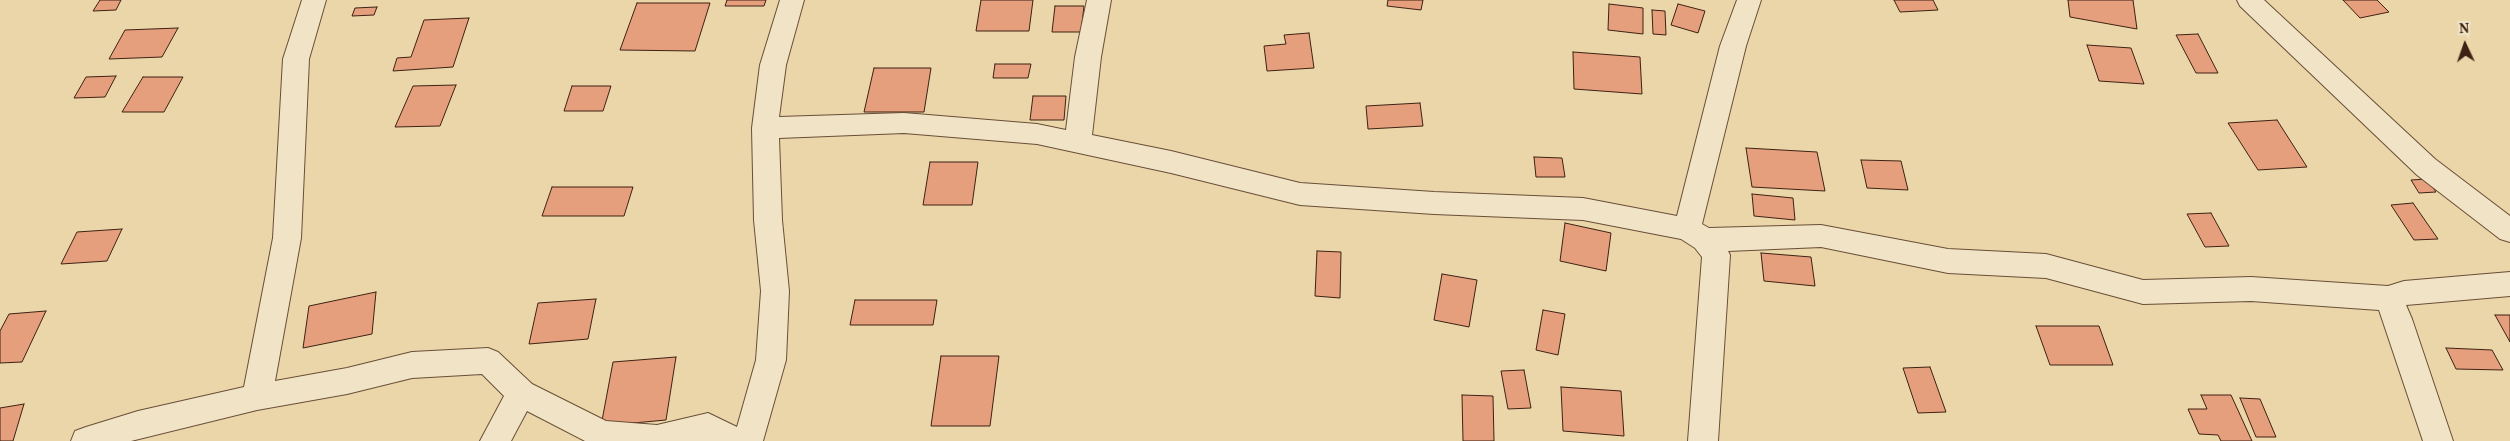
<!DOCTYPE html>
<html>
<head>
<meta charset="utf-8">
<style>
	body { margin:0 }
	#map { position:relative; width:2510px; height:441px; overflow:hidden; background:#ead6a8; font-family:Vollkorn,serif }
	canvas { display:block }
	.north { position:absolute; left:2440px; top:20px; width:50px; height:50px; -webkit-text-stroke:4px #f1e4c6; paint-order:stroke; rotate:357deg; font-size:14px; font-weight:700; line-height:20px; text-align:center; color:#3e2113 }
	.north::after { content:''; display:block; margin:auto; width:18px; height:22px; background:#3e2113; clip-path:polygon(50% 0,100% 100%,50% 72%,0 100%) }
</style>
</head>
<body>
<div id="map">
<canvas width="2510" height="441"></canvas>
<div class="north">N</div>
</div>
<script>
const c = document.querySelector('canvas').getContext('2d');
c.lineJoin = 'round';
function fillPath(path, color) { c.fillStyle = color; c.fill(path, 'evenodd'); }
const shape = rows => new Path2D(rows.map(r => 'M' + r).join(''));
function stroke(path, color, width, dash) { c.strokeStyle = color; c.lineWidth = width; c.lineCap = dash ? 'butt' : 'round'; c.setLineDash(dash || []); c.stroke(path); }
const building = shape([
	[100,0,121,0,116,10,93,11,100,0],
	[727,0,766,0,764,6,725,6,727,0],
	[981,0,1033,0,1029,31,976,31,981,0],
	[1388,0,1423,0,1421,10,1387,6,1388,0],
	[1894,0,1933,0,1938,10,1900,12,1894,0],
	[2068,0,2133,0,2137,29,2070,17,2068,0],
	[2343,0,2377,0,2389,12,2360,18,2343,0],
	[637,3,710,3,695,51,620,50,637,3],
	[1609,4,1643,8,1643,34,1608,30,1609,4],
	[1678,4,1705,11,1698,33,1671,25,1678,4],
	[1055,6,1084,6,1081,32,1052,32,1055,6],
	[377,7,374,15,352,16,355,8,377,7],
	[1652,10,1665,11,1666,35,1653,34,1652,10],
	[469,18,453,67,393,71,397,58,411,57,424,20,469,18],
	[178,28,162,57,109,59,125,30,178,28],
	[1309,33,1314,68,1267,71,1264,46,1286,44,1284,35,1309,33],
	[2198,34,2218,73,2196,73,2176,35,2198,34],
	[2087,45,2131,48,2144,84,2099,81,2087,45],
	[1573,52,1640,57,1642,94,1574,89,1573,52],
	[995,64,1031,64,1028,78,993,78,995,64],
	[874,68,931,68,924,112,864,112,874,68],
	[116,76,105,97,74,98,86,77,116,76],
	[143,77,183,77,164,112,122,112,143,77],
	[456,85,440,126,395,127,413,86,456,85],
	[572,86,611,86,603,111,564,111,572,86],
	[1033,96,1066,96,1064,120,1030,120,1033,96],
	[1420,103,1423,126,1368,129,1366,106,1420,103],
	[2277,120,2307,167,2258,170,2228,123,2277,120],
	[1746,148,1817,152,1825,191,1752,187,1746,148],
	[1534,157,1562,158,1565,177,1536,177,1534,157],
	[1861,160,1901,161,1908,190,1867,188,1861,160],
	[930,162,978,162,972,205,923,205,930,162],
	[2427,179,2436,192,2419,193,2411,180,2427,179],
	[552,187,633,187,624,216,542,216,552,187],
	[1752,194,1793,198,1795,220,1754,216,1752,194],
	[2413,203,2438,239,2414,240,2391,205,2413,203],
	[2211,213,2229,246,2205,247,2187,214,2211,213],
	[1565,223,1611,233,1606,271,1560,261,1565,223],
	[122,229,107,261,61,264,77,232,122,229],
	[1317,251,1341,252,1340,298,1315,296,1317,251],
	[1761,253,1811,257,1815,286,1764,281,1761,253],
	[1442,274,1477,280,1469,327,1434,320,1442,274],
	[376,292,372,334,303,348,309,306,376,292],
	[596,299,588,339,529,344,538,303,596,299],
	[855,300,937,300,933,325,850,325,855,300],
	[1543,310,1565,314,1558,355,1536,350,1543,310],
	[46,311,22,362,0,363,0,331,9,314,46,311],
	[2495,315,2510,315,2510,342,2495,315],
	[2036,326,2099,326,2113,365,2050,365,2036,326],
	[2446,348,2492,350,2503,370,2456,369,2446,348],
	[941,356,999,356,990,426,931,426,941,356],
	[676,357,666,420,601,426,613,362,676,357],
	[1930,367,1946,412,1918,413,1903,368,1930,367],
	[1524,370,1531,408,1508,409,1501,371,1524,370],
	[1561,387,1621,391,1624,436,1563,431,1561,387],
	[1462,395,1493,396,1494,441,1463,441,1462,395],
	[2201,395,2231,395,2252,441,2221,441,2218,435,2199,434,2188,409,2207,409,2201,395],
	[2240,398,2260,399,2276,437,2256,437,2240,398],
	[24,404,13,441,0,441,0,408,24,404]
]);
fillPath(building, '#e59f7d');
stroke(building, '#3e2113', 1);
const minor = shape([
	[302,0,326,0,309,59,301,238,275,381,347,368,412,352,488,348,498,352,532,384,606,421,657,425,708,413,737,427,756,360,761,291,754,220,752,128,760,65,780,0,804,0,786,65,779,117,904,113,1037,124,1066,130,1075,57,1087,0,1111,0,1101,57,1092,135,1171,151,1300,183,1434,192,1583,198,1677,216,1720,46,1737,0,1761,0,1746,46,1702,224,1709,228,1821,225,1948,249,2046,254,2143,280,2251,277,2388,286,2404,281,2510,272,2510,296,2406,305,2412,319,2453,441,2423,441,2379,310,2251,301,2143,304,2046,278,1948,273,1821,247,1728,251,1730,255,1718,441,1688,441,1702,257,1695,248,1681,239,1583,220,1434,214,1300,205,1171,173,1037,144,904,133,779,138,782,220,789,291,786,360,763,441,585,441,527,411,511,441,480,441,504,396,482,374,412,378,347,394,257,410,131,441,71,441,75,431,86,427,138,411,244,387,273,238,283,59,302,0],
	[2237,0,2264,0,2435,159,2510,216,2510,242,2500,239,2417,175,2240,6,2237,0]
]);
stroke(minor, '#694e38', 2);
fillPath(minor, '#f1e4c6');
</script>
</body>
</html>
